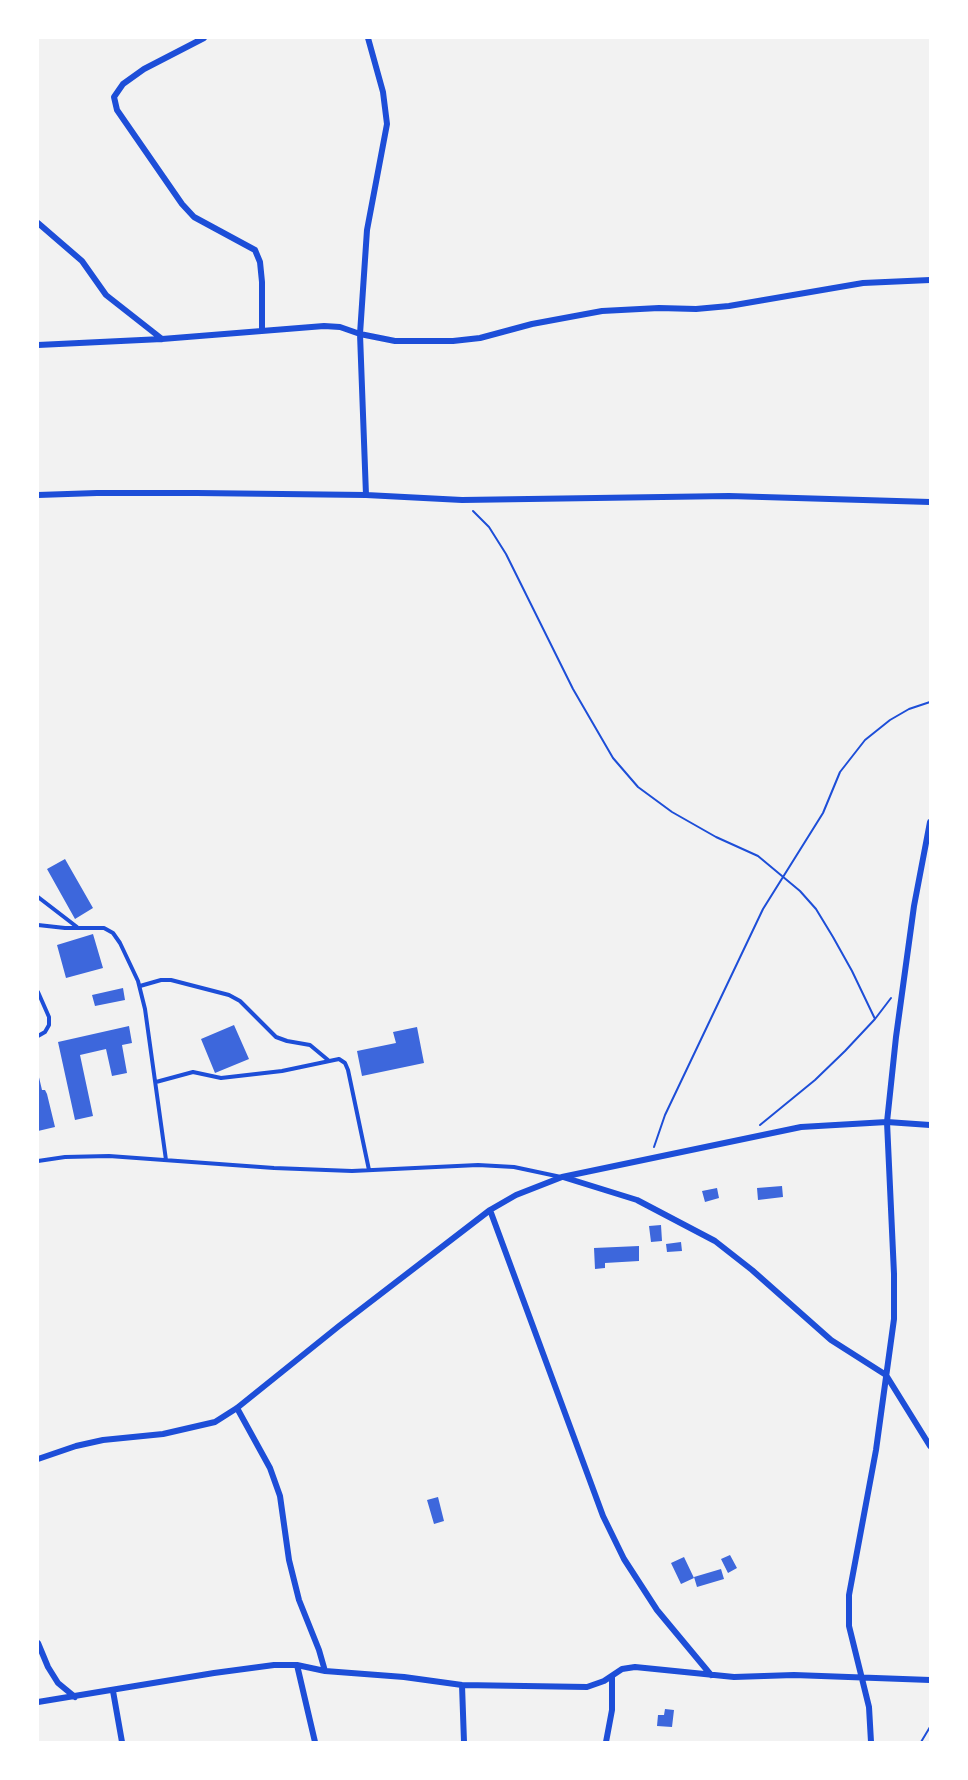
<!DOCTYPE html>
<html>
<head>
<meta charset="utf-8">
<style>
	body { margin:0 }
	#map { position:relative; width:968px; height:1780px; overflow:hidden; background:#f2f2f2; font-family:Bitter,serif }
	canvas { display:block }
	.frame { position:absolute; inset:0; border:39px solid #fff; pointer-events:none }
</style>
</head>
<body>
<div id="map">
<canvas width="968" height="1780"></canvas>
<div class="frame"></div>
</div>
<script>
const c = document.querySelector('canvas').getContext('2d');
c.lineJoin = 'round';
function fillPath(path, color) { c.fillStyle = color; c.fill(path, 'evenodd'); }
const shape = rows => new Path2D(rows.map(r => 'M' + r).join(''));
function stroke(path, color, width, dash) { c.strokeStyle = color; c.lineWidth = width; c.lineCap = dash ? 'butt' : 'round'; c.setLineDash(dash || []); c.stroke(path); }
fillPath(shape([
	[65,859,93,908,75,919,47,869],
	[93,934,103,968,66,978,57,945],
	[123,988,125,1000,95,1006,92,995],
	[234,1025,249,1059,215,1073,201,1039],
	[129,1026,132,1043,122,1045,127,1073,112,1076,106,1049,80,1055,93,1116,75,1120,58,1042],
	[417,1027,424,1063,362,1076,357,1051,396,1043,393,1032],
	[38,1073,42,1090,45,1090,47,1094,55,1127,38,1131],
	[782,1186,783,1197,758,1200,757,1188],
	[717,1188,719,1198,705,1202,702,1191],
	[661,1225,662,1241,651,1242,649,1226],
	[681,1242,682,1251,667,1252,666,1244],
	[639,1246,639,1261,605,1263,605,1268,595,1269,594,1248],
	[438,1497,444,1521,434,1524,427,1500],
	[730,1555,737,1568,728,1573,721,1559],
	[684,1557,694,1578,681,1584,671,1563],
	[721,1569,724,1579,697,1587,694,1577],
	[665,1709,674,1710,672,1727,657,1726,658,1715,664,1715]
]), '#3d67dc');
stroke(shape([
	[473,511,489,527,506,554,573,689,613,758,638,787,672,812,716,837,758,856,800,891,816,909,833,937,852,971,875,1019],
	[760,1125,815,1080,845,1051,875,1019,891,998],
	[654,1147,665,1115,763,909,823,813,840,772,865,740,890,720,909,709,930,702],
	[921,1742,930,1727]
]), '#1d4ed8', 2);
stroke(shape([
	[38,897,77,927],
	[38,925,65,928,104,928,113,933,120,943,138,981,145,1009,166,1160],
	[140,986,161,980,171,980,229,995,240,1001,276,1037,287,1041,310,1045,328,1060],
	[38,992,49,1017,49,1025,45,1032,38,1036],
	[156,1082,193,1072,221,1078,282,1071,339,1059,345,1063,348,1070,369,1170],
	[38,1161,65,1157,109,1156,274,1168,352,1171,478,1165,514,1167,561,1177]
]), '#1d4ed8', 4);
stroke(shape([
	[204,38,144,69,123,84,114,97,117,110,182,204,194,217,255,250,260,262,262,282,262,331],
	[38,223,82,261,106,295,162,339],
	[38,345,162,339,324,326,340,327,360,334,395,341,453,341,480,338,532,324,602,311,659,308,696,309,729,306,863,283,930,280],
	[38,495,97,493,197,493,366,495,462,500,729,496,930,502],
	[366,495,360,334,367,230,387,124,383,92,368,38],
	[563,1177,637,1200,715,1241,752,1270,831,1340,886,1375,930,1446],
	[490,1210,603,1516,624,1559,657,1610,711,1675],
	[237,1408,270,1468,280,1496,289,1560,299,1600,319,1650,325,1671],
	[38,1459,76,1446,103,1440,163,1434,215,1422,237,1408,339,1326,490,1210,516,1195,562,1177,801,1127,887,1122,930,1125],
	[38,1643,48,1667,58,1683,75,1697],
	[297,1665,315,1742],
	[462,1685,464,1742],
	[113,1691,122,1742],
	[38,1702,214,1673,274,1665,297,1665,325,1671,404,1677,462,1685,587,1687,604,1681,622,1669,635,1667,734,1677,794,1675,930,1680],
	[606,1742,612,1710,612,1676],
	[871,1742,869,1707,849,1626,849,1595,876,1450,894,1319,894,1274,887,1122,896,1037,914,906,930,822]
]), '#1d4ed8', 6);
</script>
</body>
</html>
